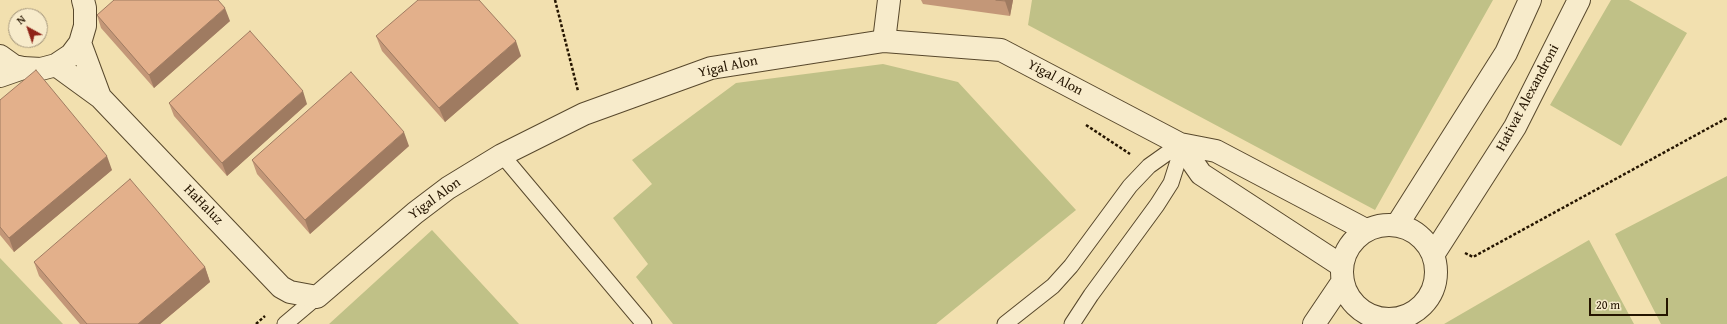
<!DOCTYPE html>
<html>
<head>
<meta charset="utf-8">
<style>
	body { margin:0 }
	#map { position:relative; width:1727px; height:324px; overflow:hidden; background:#f2e0af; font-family:"Gentium Book Plus",serif }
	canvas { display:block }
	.north { position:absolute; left:8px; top:8px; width:40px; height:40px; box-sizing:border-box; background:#f7ebcb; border:1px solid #a3957a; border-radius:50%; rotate:320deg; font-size:11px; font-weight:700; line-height:16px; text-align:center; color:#251500 }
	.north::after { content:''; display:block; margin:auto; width:14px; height:18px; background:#8f2418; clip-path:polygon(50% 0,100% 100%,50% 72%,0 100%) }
	.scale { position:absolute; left:1589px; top:298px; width:79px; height:18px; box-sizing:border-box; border:2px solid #251500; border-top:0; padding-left:5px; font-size:12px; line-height:14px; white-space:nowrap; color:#251500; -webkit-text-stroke:3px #f7ebcb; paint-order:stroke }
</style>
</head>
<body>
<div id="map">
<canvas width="1727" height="324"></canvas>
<div class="north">N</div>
<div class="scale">20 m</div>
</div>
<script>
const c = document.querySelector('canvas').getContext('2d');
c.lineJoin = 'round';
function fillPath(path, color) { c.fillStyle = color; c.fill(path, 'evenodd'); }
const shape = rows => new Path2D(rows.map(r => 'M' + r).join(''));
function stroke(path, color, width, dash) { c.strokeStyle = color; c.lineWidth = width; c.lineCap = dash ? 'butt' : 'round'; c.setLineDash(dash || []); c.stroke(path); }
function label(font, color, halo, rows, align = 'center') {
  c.font = font + ' "Gentium Book Plus",serif'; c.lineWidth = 3; c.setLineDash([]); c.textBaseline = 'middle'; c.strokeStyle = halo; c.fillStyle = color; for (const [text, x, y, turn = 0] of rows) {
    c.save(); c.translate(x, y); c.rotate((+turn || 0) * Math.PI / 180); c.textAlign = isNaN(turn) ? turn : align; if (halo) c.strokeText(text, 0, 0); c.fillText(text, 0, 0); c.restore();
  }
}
fillPath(shape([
	[1032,0,1493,0,1375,210,1028,25],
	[1611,0,1629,0,1687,33,1621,146,1550,105],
	[883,64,958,82,1076,210,936,324,673,324,636,277,648,264,613,218,652,184,632,160,736,83],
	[1727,176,1727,324,1661,324,1615,234],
	[432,230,519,324,329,324],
	[1589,240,1634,324,1444,324],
	[0,258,63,324,0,324]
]), '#c0c187');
const service = shape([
	[502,155,644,324],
	[285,324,317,297],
	[1005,324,1053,286,1071,266,1130,186,1149,166,1180,144],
	[1072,324,1091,295,1157,205,1171,183,1178,161,1180,144]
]);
const minor = shape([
	[884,41,889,0],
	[0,76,23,68]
]);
const tertiary = shape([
	[80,43,100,97],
	[0,56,14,66,23,68,41,69,56,65,71,55,80,43,85,26,85,8,83,0],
	[56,65,100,97,281,287,290,292,317,297,415,213,448,188,502,155,584,114,711,68,884,41,1001,50,1180,144,1216,151,1366,230],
	[1180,144,1201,174,1342,266],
	[1397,225,1506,53,1530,0],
	'1342 272a47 47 0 1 1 94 0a47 47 0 1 1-94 0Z',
	[1433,255,1515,127,1579,0],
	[1314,324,1343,281]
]);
stroke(service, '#58482c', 17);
stroke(minor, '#58482c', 24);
stroke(tertiary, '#58482c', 24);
stroke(shape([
	[555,0,578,91],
	[1086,125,1130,154],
	[1465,253,1473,257,1727,118],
	[256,324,265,316]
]), '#251500', 2.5, [3, 2]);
stroke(service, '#f7ebcb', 15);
stroke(minor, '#f7ebcb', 22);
stroke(tertiary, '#f7ebcb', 22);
fillPath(shape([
	[921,0,1013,0,1010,16,923,4],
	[97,15,230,21,154,88,101,28],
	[376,36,521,56,445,122,382,51],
	[0,100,112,170,14,252,0,235],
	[169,103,307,104,227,176,174,116],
	[409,146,310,234,257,174,252,160],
	[34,262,205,267,210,282,160,324,80,324,39,276]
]), '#c39778');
fillPath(shape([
	[1005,0,1013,0,1010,16,1005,1],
	[225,8,230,21,154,88,149,75],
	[516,41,521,56,445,122,439,108],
	[303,91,307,104,227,176,222,163],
	[404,132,409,146,310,234,305,220],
	[107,156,112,170,14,252,9,238],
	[205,267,210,282,160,324,138,324]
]), '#9f7b61');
const building = shape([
	[114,0,218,0,225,8,149,75,97,15,114,0],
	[418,0,479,0,516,41,439,108,376,36,418,0],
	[996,0,1005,0,1005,1,996,0],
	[250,31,303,91,222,163,169,103,250,31],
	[36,70,107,156,9,238,0,227,0,100,36,70],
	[351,72,404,132,305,220,252,160,351,72],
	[130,179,205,267,138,324,87,324,34,262,130,179]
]);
fillPath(building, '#e3b08b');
stroke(building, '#9f7b61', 1);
label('14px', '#251500', '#f7ebcb', [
	["Yigal Alon",728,67,-12],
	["Yigal Alon",1055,78,28],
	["Hativat Alexandroni",1528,98,-62],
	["Yigal Alon",435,199,-36],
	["HaHaluz",203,205,46]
]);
</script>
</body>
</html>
